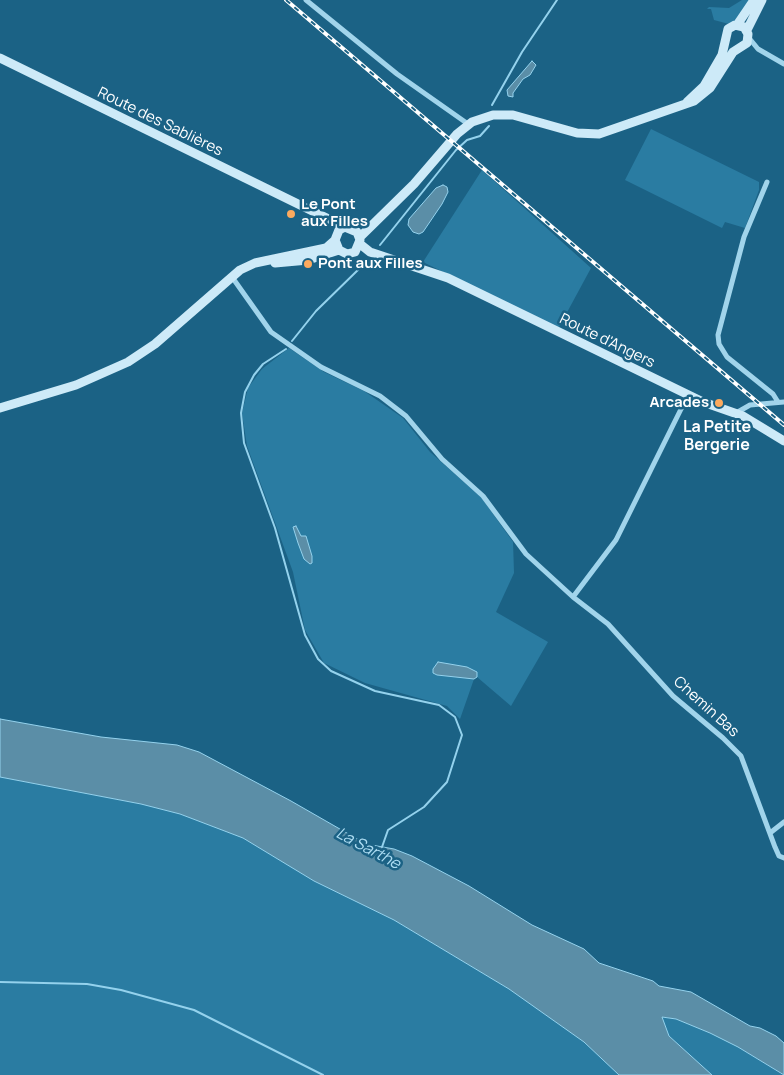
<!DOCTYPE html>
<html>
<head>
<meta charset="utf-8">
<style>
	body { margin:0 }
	canvas { display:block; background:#1b6285 }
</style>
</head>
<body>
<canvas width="784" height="1075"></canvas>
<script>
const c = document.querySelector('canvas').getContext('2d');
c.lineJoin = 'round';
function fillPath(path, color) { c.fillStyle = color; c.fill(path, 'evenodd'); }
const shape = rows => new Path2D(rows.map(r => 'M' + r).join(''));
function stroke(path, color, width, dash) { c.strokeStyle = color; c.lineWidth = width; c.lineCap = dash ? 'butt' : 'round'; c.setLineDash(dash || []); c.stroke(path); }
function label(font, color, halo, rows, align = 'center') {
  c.font = font + ' Manrope,sans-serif'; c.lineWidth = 5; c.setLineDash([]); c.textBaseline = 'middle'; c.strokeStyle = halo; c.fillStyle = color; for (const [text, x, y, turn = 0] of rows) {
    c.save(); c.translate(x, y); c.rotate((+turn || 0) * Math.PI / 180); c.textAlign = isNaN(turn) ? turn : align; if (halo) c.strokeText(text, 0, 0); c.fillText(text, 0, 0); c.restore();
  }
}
fillPath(shape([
	[742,0,752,0,741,17,729,24,714,20,711,9,707,9,709,7,729,8],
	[651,129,759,182,759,190,745,228,725,222,722,228,625,180],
	[482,170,591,268,558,329,423,262],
	[289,348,324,372,364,391,403,418,430,452,481,497,513,542,514,573,496,612,548,642,511,706,477,677,477,672,443,663,438,662,433,673,474,679,460,719,447,706,365,683,324,663,305,630,293,572,247,446,242,413,248,388,262,369],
	[0,777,141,804,180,814,243,838,314,881,394,920,509,989,584,1042,619,1075,0,1075],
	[661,1017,676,1019,710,1033,738,1047,783,1075,712,1075,669,1036]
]), '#2a7ca2');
const water = shape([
	[532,61,536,65,530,75,523,79,513,93,513,97,508,96,507,90,532,61],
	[443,185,447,187,448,192,442,204,423,232,419,234,413,232,408,225,409,219,436,188,443,185],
	[296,526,301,536,306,536,312,556,312,563,310,564,304,559,298,543,293,527,296,526],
	[438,662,467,667,477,672,477,677,474,679,437,675,433,673,433,669,438,662],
	[0,719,101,737,177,745,199,752,291,801,366,844,394,849,412,856,469,886,532,925,584,949,599,963,653,981,659,986,691,992,750,1026,760,1028,776,1036,784,1043,784,1075,738,1047,710,1033,676,1019,662,1017,669,1036,712,1075,619,1075,584,1042,509,989,394,920,314,881,243,838,180,814,141,804,0,777,0,719]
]);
fillPath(water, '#5b8ea7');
stroke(water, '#94d2ed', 1);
stroke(shape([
	[492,105,522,52,557,0],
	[380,245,456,150,467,140,480,136,489,126],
	[292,341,316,311,362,266],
	[286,349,263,364,254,375,245,392,241,413,244,443,275,528,305,635,318,659,331,671,375,691,439,705,455,717,462,735,447,782,424,807,388,830,382,847],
	[0,982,87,984,121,990,194,1010,323,1075]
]), '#94d2ed', 2);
stroke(shape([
	[306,0,397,74,468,124],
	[749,38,758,49,784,64],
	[767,182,744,237,718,335,719,344,727,357,773,394,778,402],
	[232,277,271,332,321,367,380,396,406,416,442,459,483,496,526,554,573,597],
	[688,395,616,540,573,597,608,624,673,696,723,738,741,756,775,847,779,856,784,858],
	[736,413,750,405,784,402],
	[770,833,784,822]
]), '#a1d4eb', 5);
stroke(shape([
	[737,25,754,0],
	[747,30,762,0],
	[0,58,345,227],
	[360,237,414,184,457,134,472,122,493,115,513,115,577,133,599,134,694,101,710,88,733,52,747,43,748,34,744,27,735,25,728,29,722,55,704,86,687,102],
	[360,244,370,252,448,278,703,402,743,416,784,441],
	[275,263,308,260,339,250],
	[0,408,76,385,128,362,155,344,240,270,255,263,326,248,335,240,339,230,345,227,357,232,360,240,355,252,347,254,339,250,335,240]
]), '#cdeaf8', 9);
const rail = shape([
	[286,0,784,425]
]);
stroke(rail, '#fff', 4);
stroke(rail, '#1b6285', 2, [5.5]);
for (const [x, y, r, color] of [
	[291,214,5,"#fdaa5e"],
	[308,264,5,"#fdaa5e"],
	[719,403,5,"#fdaa5e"]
]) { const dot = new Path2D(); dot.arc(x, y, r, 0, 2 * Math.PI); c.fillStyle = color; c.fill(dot); stroke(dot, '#1b6285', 2); }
label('15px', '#fff', '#1b6285', [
	["Route des Sablières",160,122,26],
	["Route d'Angers",607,341,26],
	["Chemin Bas",706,707,42]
]);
label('bold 15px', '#fff', '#1b6285', [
	["Le Pont",301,205],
	["aux Filles",301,222],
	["Pont aux Filles",318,264],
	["Arcades",709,403,"right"]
], 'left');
label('bold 16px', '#fff', '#1b6285', [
	["La Petite",717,428],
	["Bergerie",717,446]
]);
label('italic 16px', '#adddf3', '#1b6285', [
	["La Sarthe",368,849,28]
]);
</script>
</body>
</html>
